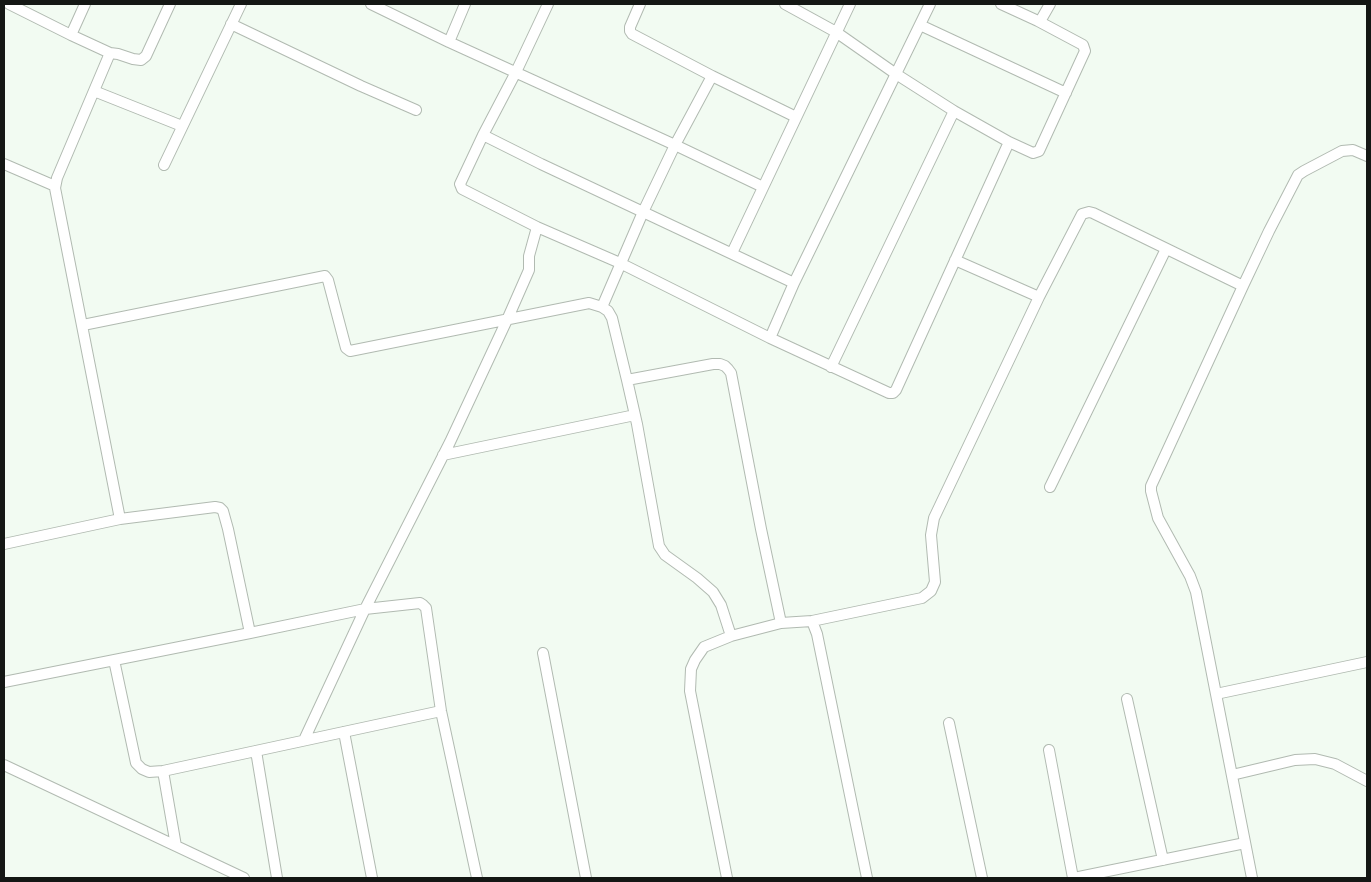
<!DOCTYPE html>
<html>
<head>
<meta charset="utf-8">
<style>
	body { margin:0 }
	#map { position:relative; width:1371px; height:882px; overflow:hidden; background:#f2fbf2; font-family:Inter,sans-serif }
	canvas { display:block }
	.frame { position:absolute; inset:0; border:5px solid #141714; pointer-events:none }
</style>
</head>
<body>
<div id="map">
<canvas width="1371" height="882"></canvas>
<div class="frame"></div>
</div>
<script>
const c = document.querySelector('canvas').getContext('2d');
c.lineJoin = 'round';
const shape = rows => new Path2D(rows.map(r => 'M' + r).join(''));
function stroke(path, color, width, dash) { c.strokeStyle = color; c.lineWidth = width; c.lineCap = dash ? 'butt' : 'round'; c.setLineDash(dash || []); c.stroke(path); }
const minor = shape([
	[9,4,71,35,85,4],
	[371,4,449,42,675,145,763,187],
	[548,4,516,72,483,135,460,184,462,189,537,227,620,263,770,338,889,393,893,393,896,390,1009,142,954,111,896,74,836,32,785,4],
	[1001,4,1038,21,1041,20,1042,18,1050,4],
	[231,24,361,86,416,110],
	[920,25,1066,93],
	[71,35,110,53,118,54,133,59,141,60,146,56,170,4],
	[449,42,465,4],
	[110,53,57,178,55,188,120,519],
	[712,76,796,117],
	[94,91,182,126],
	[483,135,541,164,794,283],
	[1009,142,1033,153,1039,151,1085,51,1083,45,1038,21],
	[4,164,55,186],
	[164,165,241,4],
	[732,253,850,4],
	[955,260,1039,297],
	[602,307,643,212,675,145,712,76,632,34,630,31,630,27,640,4],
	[83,325,325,276,328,280,346,348,350,351,589,303,602,307,608,311,612,318,627,380,637,424,659,546,665,555,697,578,713,592,721,605,731,636],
	[770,338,794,283,930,4],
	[831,367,954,111],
	[627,380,713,364,720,364,725,366,728,369,731,373,761,529,781,623],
	[443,455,635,415],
	[1050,487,1166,249],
	[4,544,120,519,215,507,220,508,223,511,228,529,250,633],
	[812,621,817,634,867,878],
	[543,653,586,878],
	[114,660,136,763,142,769,149,772,163,771,441,711],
	[4,682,250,633,365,609,420,603,423,605,426,608,441,711,477,878],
	[1216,694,1367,662],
	[1127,699,1163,860],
	[949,723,982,878],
	[344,732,372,878],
	[304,740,365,609,450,442,507,320,529,270,529,256,537,227],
	[1049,750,1073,878],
	[256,751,277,878],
	[4,765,244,878],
	[163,771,176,846],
	[1232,775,1295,760,1315,759,1335,764,1367,781],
	[727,878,690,691,691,669,695,660,704,647,731,636,781,623,812,621,922,598,931,591,935,582,931,535,934,518,1039,297,1082,214,1089,212,1093,213,1243,286],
	[1074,878,1245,843],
	[1252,878,1196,592,1190,576,1158,518,1151,491,1151,486,1243,286,1269,231,1298,175,1304,171,1342,151,1353,150,1367,156]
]);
stroke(minor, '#b1bab1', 12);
stroke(minor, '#fff', 10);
</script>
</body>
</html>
